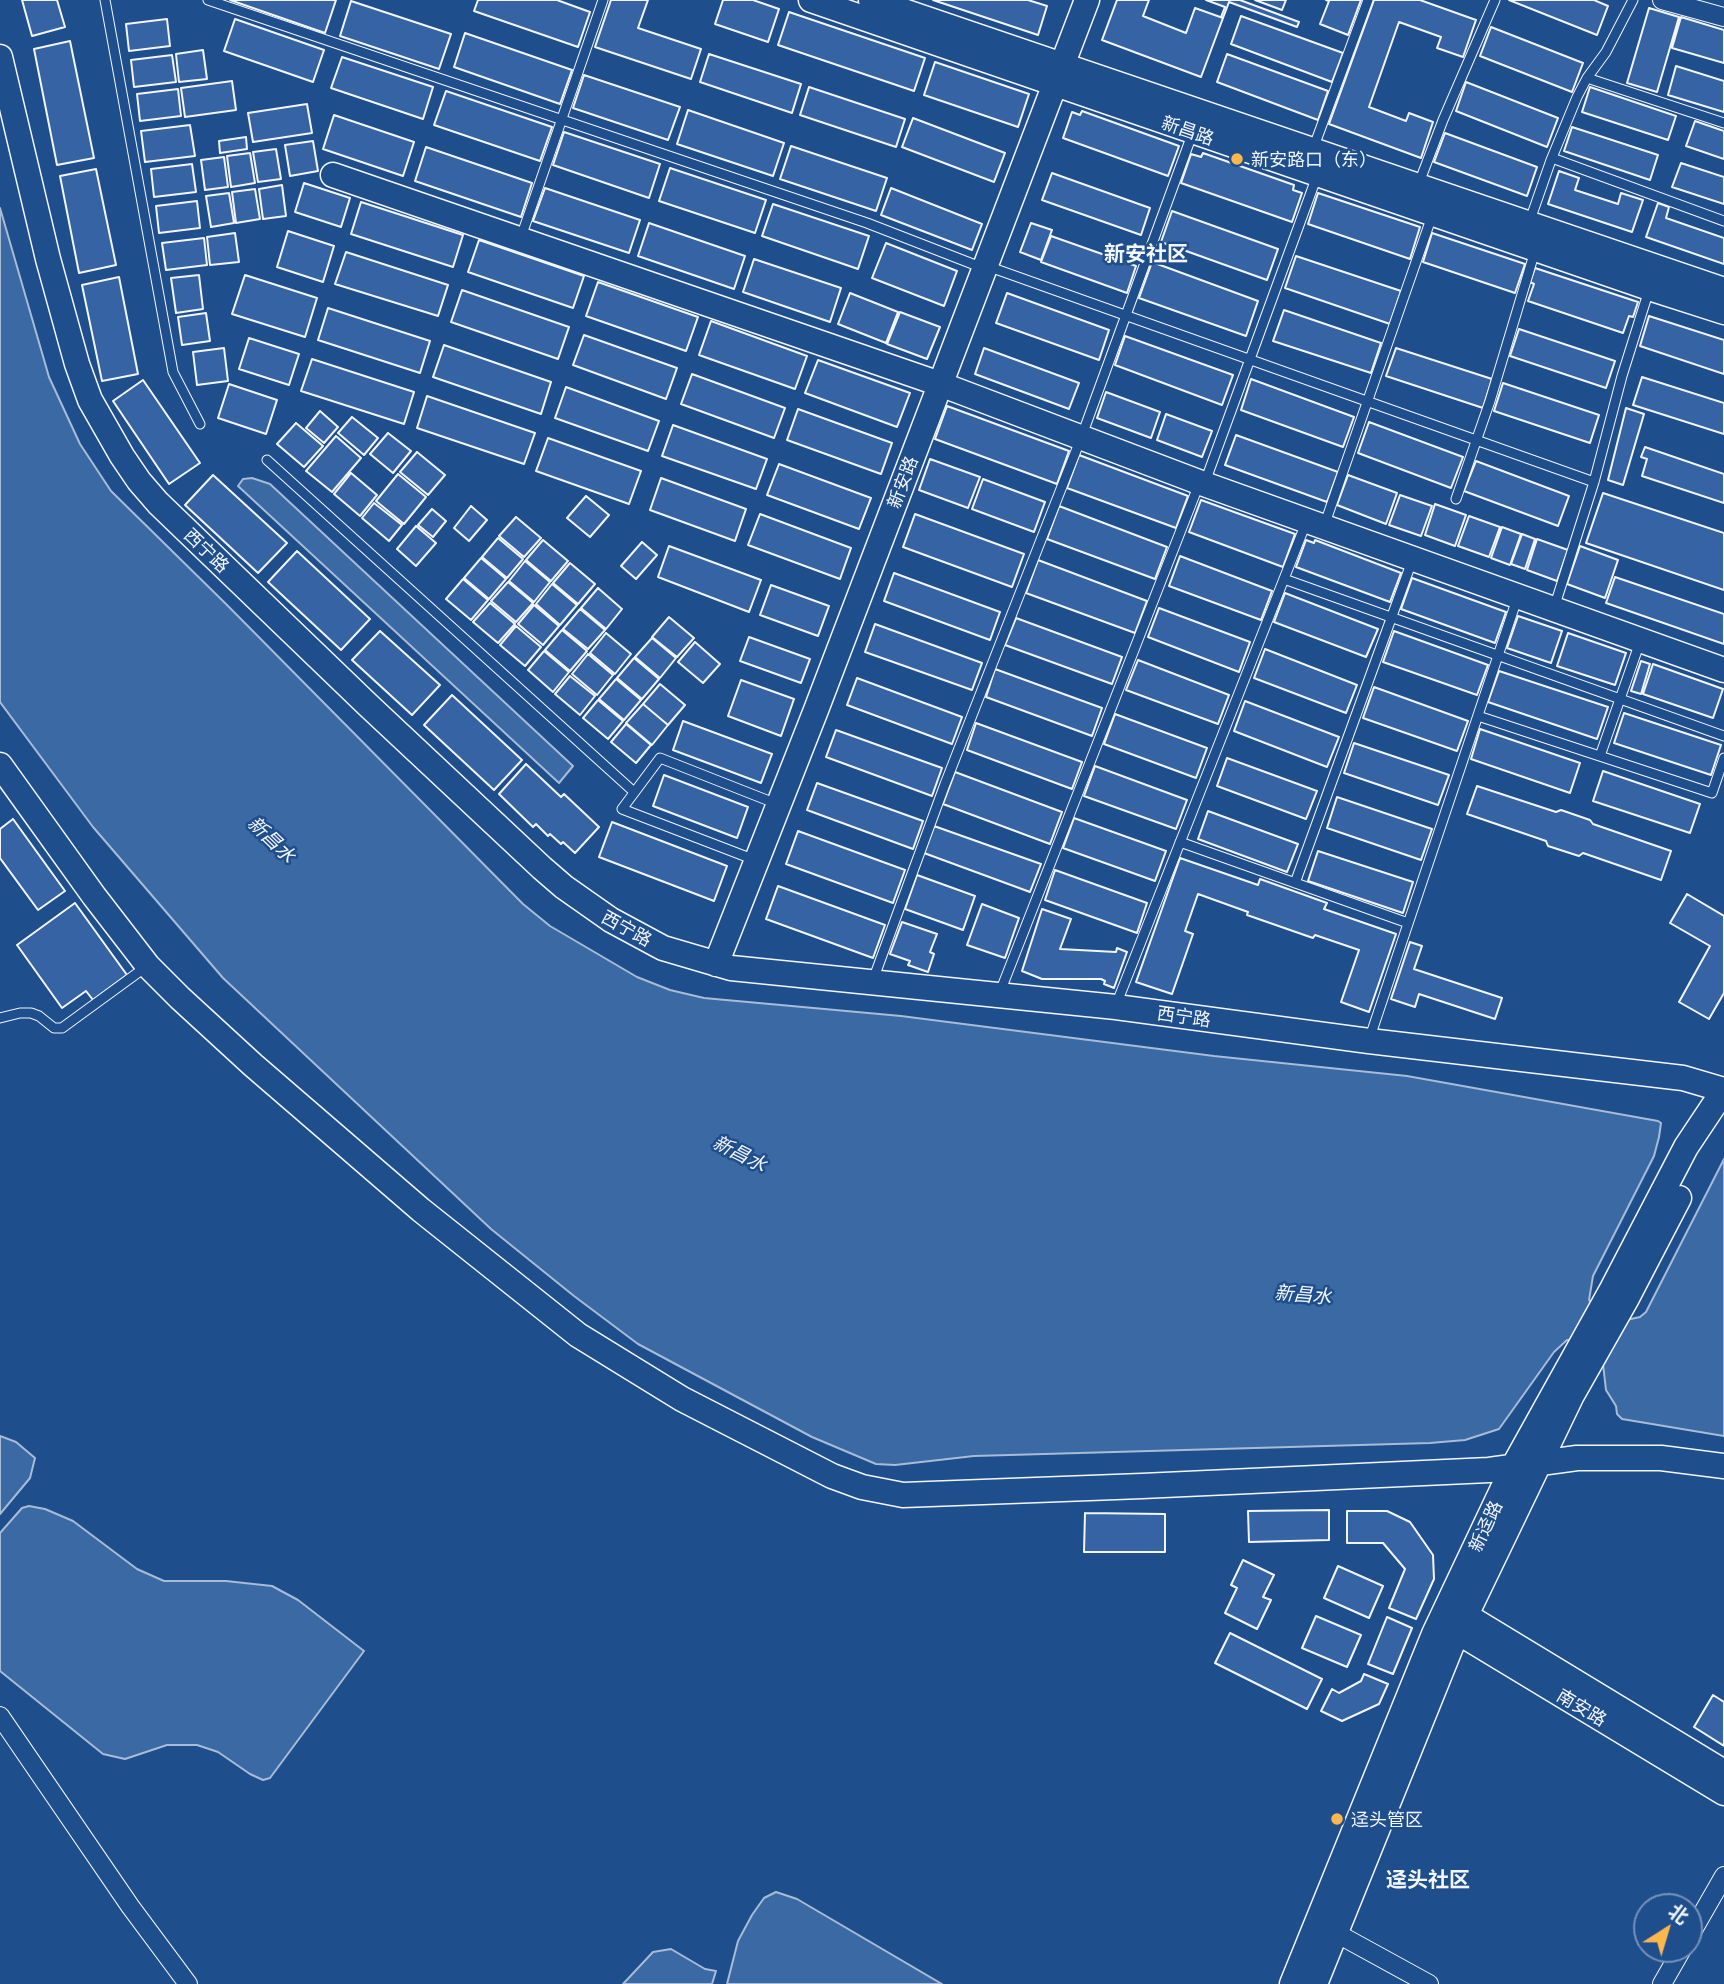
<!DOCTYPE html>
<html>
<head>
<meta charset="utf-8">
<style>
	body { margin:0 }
	#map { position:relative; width:1724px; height:1984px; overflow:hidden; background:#1f4e8c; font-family:Georgia,"Noto Sans SC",serif }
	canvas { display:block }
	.north { position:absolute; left:1633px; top:1893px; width:70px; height:70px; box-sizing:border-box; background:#1f4e8c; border:2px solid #7391ba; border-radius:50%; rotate:37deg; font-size:19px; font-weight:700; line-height:28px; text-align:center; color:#f2f6ff }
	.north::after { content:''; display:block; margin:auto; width:24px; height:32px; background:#ffb74d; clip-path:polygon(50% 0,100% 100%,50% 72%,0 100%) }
</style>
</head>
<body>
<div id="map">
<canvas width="1724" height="1984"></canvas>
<div class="north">北</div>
</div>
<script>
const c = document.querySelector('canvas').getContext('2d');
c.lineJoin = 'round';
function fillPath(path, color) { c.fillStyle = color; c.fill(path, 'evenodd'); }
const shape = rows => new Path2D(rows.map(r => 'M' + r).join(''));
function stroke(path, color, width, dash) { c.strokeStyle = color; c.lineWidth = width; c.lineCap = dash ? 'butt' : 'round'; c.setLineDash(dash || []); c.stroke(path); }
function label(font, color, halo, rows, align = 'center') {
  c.font = font + ' Georgia,"Noto Sans SC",serif'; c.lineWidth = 5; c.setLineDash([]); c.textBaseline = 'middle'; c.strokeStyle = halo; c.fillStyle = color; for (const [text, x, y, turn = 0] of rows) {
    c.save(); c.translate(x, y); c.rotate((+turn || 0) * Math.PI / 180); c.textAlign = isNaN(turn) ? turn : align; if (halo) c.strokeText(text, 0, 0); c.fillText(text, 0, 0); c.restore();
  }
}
const water = shape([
	[0,208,49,377,80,444,111,491,227,605,523,904,550,926,637,977,670,990,704,998,901,1016,1214,1056,1407,1076,1658,1121,1661,1123,1659,1137,1654,1156,1593,1276,1589,1300,1594,1305,1631,1319,1640,1317,1646,1312,1724,1159,1724,1436,1622,1419,1617,1414,1616,1406,1606,1390,1603,1364,1576,1341,1567,1340,1554,1352,1499,1429,1465,1440,1430,1443,974,1456,895,1465,876,1464,812,1437,638,1344,574,1296,491,1229,223,978,93,827,0,702,0,208],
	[252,478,270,484,573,766,559,783,238,486,243,479,252,478],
	[0,1436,16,1442,35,1458,30,1478,0,1514,0,1436],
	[29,1506,45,1509,73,1521,137,1569,164,1581,226,1581,272,1586,298,1600,364,1651,270,1778,263,1780,250,1774,218,1752,197,1745,167,1745,125,1759,103,1754,0,1671,0,1533,22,1508,29,1506],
	[776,1892,797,1899,942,1984,727,1984,738,1941,752,1915,764,1898,776,1892],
	[671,1949,705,1969,716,1971,712,1984,623,1984,653,1952,671,1949]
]);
fillPath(water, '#3b69a3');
stroke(water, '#a8bbd7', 2);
const building = shape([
	[22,0,57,0,65,27,32,36,22,0],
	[230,0,336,0,325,33,230,0],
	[478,0,557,0,590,12,578,47,474,11,478,0],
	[611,0,648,0,638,28,701,49,691,79,595,47,611,0],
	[723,0,753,0,779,9,768,42,715,24,723,0],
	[933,0,1028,0,1047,6,1038,35,933,0],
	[1117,0,1149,0,1143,16,1186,33,1195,8,1223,18,1201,77,1102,40,1117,0],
	[1206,0,1240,0,1299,22,1297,27,1229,2,1223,18,1221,17,1225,7,1206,0],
	[1255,0,1286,0,1282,10,1255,0],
	[1326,0,1361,0,1348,35,1320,24,1329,1,1326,0],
	[1374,0,1420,0,1476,20,1463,57,1437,48,1441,37,1399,22,1369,107,1406,121,1409,113,1433,122,1421,158,1329,124,1374,0],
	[1509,0,1594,0,1608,6,1597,35,1509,0],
	[351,1,451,34,439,69,340,36,351,1],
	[1649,8,1679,17,1657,92,1627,83,1649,8],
	[789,12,925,58,914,91,778,45,789,12],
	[1241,16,1343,53,1332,82,1231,44,1241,16],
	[1681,17,1724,30,1724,63,1672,48,1681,17],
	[167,19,170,46,129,51,126,24,167,19],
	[235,19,324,50,313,82,224,51,235,19],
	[1491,27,1583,63,1572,92,1480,56,1491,27],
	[465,33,572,70,560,104,454,67,465,33],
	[70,41,94,158,57,165,34,49,70,41],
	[203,50,207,79,179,82,176,54,203,50],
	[709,54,801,84,792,113,700,82,709,54],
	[1227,54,1328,91,1318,120,1217,82,1227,54],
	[172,55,176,82,134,87,131,60,172,55],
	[342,57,433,87,423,119,331,88,342,57],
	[935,62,1029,94,1018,127,924,95,935,62],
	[1676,66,1724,81,1724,112,1668,95,1676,66],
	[584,75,680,107,668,140,573,108,584,75],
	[232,81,236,110,185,117,181,88,232,81],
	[1466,82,1558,118,1547,147,1456,111,1466,82],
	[809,87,905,119,896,147,800,115,809,87],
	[1590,87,1676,116,1668,140,1582,112,1590,87],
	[178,89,181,116,140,121,137,94,178,89],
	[446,91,552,127,540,161,434,125,446,91],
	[307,104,312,133,253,142,248,113,307,104],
	[688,110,784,143,773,176,677,144,688,110],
	[1082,111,1179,146,1168,176,1063,138,1072,112,1080,115,1082,111],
	[334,115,414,142,403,176,323,149,334,115],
	[913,118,1005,153,994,182,902,147,913,118],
	[1695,121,1724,131,1724,159,1686,146,1695,121],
	[190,125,195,156,145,162,141,131,190,125],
	[1572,127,1658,155,1650,180,1564,151,1572,127],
	[564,132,660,164,649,198,553,165,564,132],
	[1445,133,1537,167,1527,196,1434,162,1445,133],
	[246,137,247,149,220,153,219,141,246,137],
	[313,141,318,171,290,176,285,145,313,141],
	[791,146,887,178,876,211,780,179,791,146],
	[426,147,532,183,521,217,415,181,426,147],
	[276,149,281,179,258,182,253,152,276,149],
	[250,153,255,183,231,187,227,156,250,153],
	[1203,153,1294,185,1293,190,1302,193,1292,222,1181,183,1191,154,1201,157,1203,153],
	[224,157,228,187,205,190,201,160,224,157],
	[1681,163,1724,177,1724,204,1672,187,1681,163],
	[192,164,196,192,154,197,151,169,192,164],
	[670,168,766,200,755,233,659,201,670,168],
	[96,169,116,265,79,273,60,176,96,169],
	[1559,171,1579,178,1575,190,1618,204,1621,193,1643,200,1632,232,1548,204,1559,171],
	[1052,173,1150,208,1141,235,1042,200,1052,173],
	[304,183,350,198,341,227,295,212,304,183],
	[282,185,286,216,263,219,259,189,282,185],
	[545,188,640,220,629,253,533,221,545,188],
	[891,188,982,224,972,250,881,215,891,188],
	[255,189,260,219,236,223,232,192,255,189],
	[229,193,234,223,211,227,206,196,229,193],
	[1318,193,1420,227,1410,259,1308,224,1318,193],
	[197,201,200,228,159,233,156,206,197,201],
	[361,202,463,235,453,267,351,234,361,202],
	[1658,203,1669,207,1666,218,1724,238,1724,264,1646,237,1658,203],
	[773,204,869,236,858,269,762,236,773,204],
	[1172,211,1278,249,1267,280,1161,242,1172,211],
	[649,223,745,256,734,289,638,256,649,223],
	[1031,223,1052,230,1041,260,1020,252,1031,223],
	[288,231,334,246,323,282,277,267,288,231],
	[235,233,239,262,210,265,207,237,235,233],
	[1432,233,1525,264,1515,293,1423,262,1432,233],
	[1051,236,1136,266,1127,293,1041,262,1051,236],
	[204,238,207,265,166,270,162,243,204,238],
	[479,240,584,276,573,308,468,272,479,240],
	[886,243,957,271,944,306,872,278,886,243],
	[346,252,448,285,438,316,335,284,346,252],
	[1296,256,1401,291,1390,324,1285,288,1296,256],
	[754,259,841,288,830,322,743,292,754,259],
	[1152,262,1258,301,1246,336,1139,298,1152,262],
	[1535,268,1638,302,1633,317,1629,316,1623,333,1528,301,1534,284,1530,282,1535,268],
	[199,275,203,309,176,313,171,278,199,275],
	[245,275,317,298,305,337,232,314,245,275],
	[119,277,138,374,102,381,82,285,119,277],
	[598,282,698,317,686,351,586,316,598,282],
	[462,290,569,327,558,359,451,322,462,290],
	[850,293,898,312,886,343,838,324,850,293],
	[1007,293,1109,330,1099,360,996,323,1007,293],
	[328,308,430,341,420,373,318,340,328,308],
	[1284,310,1381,343,1371,373,1273,341,1284,310],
	[900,312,940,327,927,359,887,344,900,312],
	[206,313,210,341,182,345,178,317,206,313],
	[1649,316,1724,340,1724,374,1640,346,1649,316],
	[711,321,807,356,795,389,699,355,711,321],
	[1519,329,1615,361,1606,388,1510,356,1519,329],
	[584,335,677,368,666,399,573,365,584,335],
	[1125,336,1233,375,1222,405,1115,365,1125,336],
	[249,338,299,354,289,385,239,369,249,338],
	[444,345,551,382,541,414,433,377,444,345],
	[224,348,228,381,197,385,193,352,224,348],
	[984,348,1079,383,1069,409,975,374,984,348],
	[1396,348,1492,379,1483,408,1386,376,1396,348],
	[312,359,414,392,404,424,301,391,312,359],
	[818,360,910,393,897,427,805,393,818,360],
	[692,374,785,408,774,438,681,404,692,374],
	[1642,377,1724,403,1724,434,1633,405,1642,377],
	[1251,379,1354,417,1343,447,1241,410,1251,379],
	[143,380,200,463,169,484,113,401,143,380],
	[1503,383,1599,415,1590,443,1494,411,1503,383],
	[229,384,277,400,266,434,218,418,229,384],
	[566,387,659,421,648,451,555,418,566,387],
	[1106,392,1160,412,1151,438,1097,418,1106,392],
	[427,396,535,433,524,464,417,428,427,396],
	[947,406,1069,451,1057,484,935,439,947,406],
	[1626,408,1644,414,1623,485,1608,480,1626,408],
	[798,409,892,443,881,474,787,440,798,409],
	[320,411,338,427,324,443,306,428,320,411],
	[1166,414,1212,431,1202,457,1157,440,1166,414],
	[352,417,378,438,364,455,338,433,352,417],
	[1369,422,1463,457,1451,488,1358,453,1369,422],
	[296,423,323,446,304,467,277,444,296,423],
	[673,425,767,459,756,489,662,456,673,425],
	[388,433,411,451,393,473,370,454,388,433],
	[1236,435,1338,472,1327,502,1225,465,1236,435],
	[336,436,361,458,332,492,306,471,336,436],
	[548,438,641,471,629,504,536,471,548,438],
	[1645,447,1724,474,1724,503,1642,476,1647,459,1641,457,1645,447],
	[417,452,445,475,428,495,400,472,417,452],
	[1079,455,1188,496,1176,528,1067,488,1079,455],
	[930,459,980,477,968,508,919,490,930,459],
	[1476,461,1569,496,1558,526,1464,491,1476,461],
	[779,464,871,498,859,529,767,495,779,464],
	[351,473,377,495,360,516,334,494,351,473],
	[398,474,426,497,404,524,376,501,398,474],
	[213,475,287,543,258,573,185,505,213,475],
	[1348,475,1397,493,1386,524,1337,505,1348,475],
	[661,478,746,509,735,541,650,510,661,478],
	[983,479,1045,502,1034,532,972,509,983,479],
	[1603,493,1724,533,1724,590,1586,543,1603,493],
	[1400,495,1432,506,1421,536,1389,525,1400,495],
	[586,496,609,515,590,537,567,518,586,496],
	[1201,500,1295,534,1283,567,1189,532,1201,500],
	[374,503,402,525,389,541,362,518,374,503],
	[1435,504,1466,515,1455,546,1425,535,1435,504],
	[471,506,487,520,469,541,454,528,471,506],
	[1059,506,1167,547,1155,579,1047,539,1059,506],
	[432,509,446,521,433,537,418,525,432,509],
	[760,514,851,548,840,579,748,545,760,514],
	[915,514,1024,554,1012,587,903,547,915,514],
	[1469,516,1500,527,1489,557,1458,546,1469,516],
	[516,517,541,538,524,557,499,536,516,517],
	[416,526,436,543,416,566,397,549,416,526],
	[1502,527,1521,534,1510,565,1491,558,1502,527],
	[1522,534,1535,539,1525,569,1511,564,1522,534],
	[498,538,523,559,507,578,482,557,498,538],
	[1537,539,1568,550,1557,581,1527,570,1537,539],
	[543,540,568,561,551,581,526,560,543,540],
	[1306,540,1314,543,1315,540,1401,573,1390,602,1296,567,1306,540],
	[642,542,657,555,636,579,621,566,642,542],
	[669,546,761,580,749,612,658,577,669,546],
	[1580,546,1618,560,1605,598,1567,584,1580,546],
	[297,551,370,619,341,650,268,582,297,551],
	[1180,556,1272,591,1261,620,1169,586,1180,556],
	[481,558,506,579,489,599,464,578,481,558],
	[1038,560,1147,601,1135,633,1026,593,1038,560],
	[525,561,550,582,534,602,509,581,525,561],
	[570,563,595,584,578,604,553,583,570,563],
	[894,573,1000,612,990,640,884,601,894,573],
	[1615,577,1724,614,1724,644,1606,603,1615,577],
	[1412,578,1506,612,1495,643,1401,609,1412,578],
	[463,579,488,600,471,620,446,599,463,579],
	[508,582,533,603,516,622,491,601,508,582],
	[552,584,577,605,560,625,536,604,552,584],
	[771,585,829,606,818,636,760,615,771,585],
	[598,588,622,609,606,629,581,608,598,588],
	[1285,593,1378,629,1366,657,1274,622,1285,593],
	[490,603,515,624,498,643,473,622,490,603],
	[534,605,559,626,543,645,518,624,534,605],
	[1159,608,1250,642,1239,672,1148,637,1159,608],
	[580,609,605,630,588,649,563,629,580,609],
	[1518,616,1562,631,1551,663,1507,648,1518,616],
	[669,617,694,638,677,657,652,637,669,617],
	[1016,618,1122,657,1112,684,1005,645,1016,618],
	[875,624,982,663,972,690,865,652,875,624],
	[516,626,541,647,525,666,500,645,516,626],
	[562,630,587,651,570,671,545,650,562,630],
	[380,631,440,685,412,715,352,660,380,631],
	[1394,631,1488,665,1477,695,1383,662,1394,631],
	[606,633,631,654,615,674,590,653,606,633],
	[1568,633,1626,653,1615,685,1557,666,1568,633],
	[749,637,810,659,801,683,740,661,749,637],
	[652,638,676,658,660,678,635,657,652,638],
	[695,642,720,664,703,683,678,662,695,642],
	[1265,649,1357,685,1346,713,1254,678,1265,649],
	[544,651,569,672,553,692,528,670,544,651],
	[588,654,613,675,597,695,572,674,588,654],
	[634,658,659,679,642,699,617,678,634,658],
	[1138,660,1229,695,1218,724,1126,690,1138,660],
	[1641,661,1650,664,1641,694,1631,691,1641,661],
	[1653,664,1723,689,1713,718,1643,694,1653,664],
	[995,669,1102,708,1092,736,986,697,995,669],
	[1499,671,1608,707,1597,739,1488,702,1499,671],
	[570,676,595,696,580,715,555,694,570,676],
	[857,678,962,717,952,744,847,705,857,678],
	[616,679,641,700,624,720,599,699,616,679],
	[741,680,794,699,781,736,728,716,741,680],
	[660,684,685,705,668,725,643,704,660,684],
	[1374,687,1468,721,1457,751,1363,718,1374,687],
	[452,695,522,760,494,790,424,725,452,695],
	[598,700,623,721,608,739,583,718,598,700],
	[1245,701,1339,737,1327,767,1234,731,1245,701],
	[643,704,668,725,652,745,626,723,643,704],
	[1624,713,1721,745,1711,775,1614,743,1624,713],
	[1115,714,1207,748,1196,778,1104,744,1115,714],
	[683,721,772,754,761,783,673,750,683,721],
	[976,723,1082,762,1072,789,967,750,976,723],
	[626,724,651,745,636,763,611,742,626,724],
	[1480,729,1580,763,1570,793,1471,759,1480,729],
	[836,730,942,768,932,796,826,757,836,730],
	[1354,743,1449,775,1438,805,1344,773,1354,743],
	[1227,758,1317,791,1306,819,1217,786,1227,758],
	[526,764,561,797,564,794,599,827,575,853,563,842,561,844,550,834,548,836,536,824,533,827,499,794,526,764],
	[1095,766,1187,800,1176,829,1084,796,1095,766],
	[1603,771,1700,804,1690,833,1593,801,1603,771],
	[955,772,1062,812,1050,844,943,804,955,772],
	[664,775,748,807,737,838,653,806,664,775],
	[817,783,923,821,913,849,807,810,817,783],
	[1477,786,1556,812,1561,810,1590,820,1593,824,1671,851,1661,880,1583,853,1579,856,1548,846,1546,841,1467,814,1477,786],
	[1337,797,1432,829,1421,860,1327,828,1337,797],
	[1208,811,1298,844,1287,872,1198,839,1208,811],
	[1074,818,1166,851,1155,881,1063,848,1074,818],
	[13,819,65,891,38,910,0,858,0,829,13,819],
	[612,822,727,866,714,901,599,857,612,822],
	[934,826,1041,864,1030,892,924,853,934,826],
	[798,831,905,870,893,903,786,864,798,831],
	[1318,851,1413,882,1403,913,1308,881,1318,851],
	[1180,858,1258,885,1260,879,1327,903,1324,909,1396,934,1369,1012,1341,1002,1359,950,1315,935,1313,938,1247,915,1248,912,1198,894,1185,931,1193,934,1172,994,1136,982,1180,858],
	[1055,870,1147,903,1137,933,1045,900,1055,870],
	[917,875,975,896,963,930,905,909,917,875],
	[778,886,885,925,873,958,766,919,778,886],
	[1687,894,1724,916,1724,993,1709,1019,1679,1002,1710,946,1670,923,1687,894],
	[75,903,127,975,93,1000,86,991,62,1008,17,945,75,903],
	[982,904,1019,918,1005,958,967,945,982,904],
	[1042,909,1071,919,1060,949,1116,952,1117,948,1127,952,1114,988,1104,984,1105,981,1101,979,1042,979,1022,971,1042,909],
	[902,922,937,934,930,952,934,954,928,972,908,965,910,961,890,954,902,922],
	[1410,942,1422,946,1414,969,1502,998,1495,1019,1419,994,1415,1007,1391,999,1410,942],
	[1329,1510,1329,1540,1249,1542,1248,1511,1329,1510],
	[1347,1511,1387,1511,1410,1522,1433,1555,1434,1579,1416,1619,1389,1608,1405,1569,1383,1543,1347,1543,1347,1511],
	[1085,1513,1165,1514,1165,1552,1084,1552,1085,1513],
	[1243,1560,1274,1575,1263,1597,1271,1600,1257,1629,1225,1613,1237,1588,1231,1585,1243,1560],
	[1338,1566,1383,1586,1369,1618,1324,1598,1338,1566],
	[1316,1616,1361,1635,1347,1667,1302,1648,1316,1616],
	[1387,1617,1412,1628,1393,1674,1368,1664,1387,1617],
	[1230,1633,1322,1679,1307,1709,1215,1663,1230,1633],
	[1364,1674,1388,1684,1379,1704,1342,1721,1321,1711,1332,1689,1339,1693,1361,1681,1364,1674],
	[1713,1695,1724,1702,1724,1746,1694,1727,1713,1695]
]);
fillPath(building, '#3563a3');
stroke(building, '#f2f6ff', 2);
const lane = shape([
	[105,0,173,372,200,424],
	[208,0,867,223,983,268],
	[1587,78,1724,123],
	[1313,149,1368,0],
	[1552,158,1724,221],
	[1419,183,1443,120,1495,0],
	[1529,223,1551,160,1577,97,1587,78,1606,52,1633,0],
	[521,237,603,0],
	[987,266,1594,482],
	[267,460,634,792],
	[1205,482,1317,176],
	[1456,499,1490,401,1535,251],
	[1324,526,1432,216],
	[1284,579,1724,736],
	[1554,608,1594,482,1622,376,1649,290],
	[1478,716,1712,793,1724,758],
	[1600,756,1640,642],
	[1180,842,1408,923],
	[755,860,622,809,660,758,777,804],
	[1295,883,1412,561],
	[873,980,945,784,1081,438,1193,132],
	[1000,992,1199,484],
	[1116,1005,1306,523],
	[0,1018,20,1013,31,1013,39,1016,54,1028,62,1028,147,966],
	[1369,1040,1517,599]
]);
const street = shape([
	[1662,0,1724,17],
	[0,1716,130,1906,188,1984],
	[1336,1933,1429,1984],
	[1689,1937,1724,1876],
	[1662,1984,1682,1949]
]);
const secondary = shape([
	[811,0,1649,288,1724,312],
	[871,0,1724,290],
	[0,57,48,259,77,364,90,400,122,456,139,481,158,503,369,706,542,868,564,887,611,920,663,948,731,968,1116,1007,1369,1041,1683,1078,1724,1090],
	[333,175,940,384,1204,484,1724,670],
	[0,765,94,896,148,966,180,998,253,1065,421,1210,578,1335,682,1399,832,1476,862,1487,903,1495,1142,1486,1489,1470,1577,1458,1661,1458,1724,1466],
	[716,964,816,710,1087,0],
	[1452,1607,1724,1772],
	[1446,1625,1724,1793],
	[1292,1984,1434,1634,1513,1467,1612,1289,1686,1147,1724,1090],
	[1315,1984,1453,1642,1572,1395,1627,1298,1679,1198]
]);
stroke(lane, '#f2f6ff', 11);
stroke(street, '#f2f6ff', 20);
stroke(secondary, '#f2f6ff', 27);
stroke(lane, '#1f4e8c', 9);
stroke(street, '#1f4e8c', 18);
stroke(secondary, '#1f4e8c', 24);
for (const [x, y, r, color] of [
	[1237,159,7,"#ffb74d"],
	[1337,1819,7,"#ffb74d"]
]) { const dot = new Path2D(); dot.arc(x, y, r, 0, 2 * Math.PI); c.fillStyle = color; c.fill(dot); stroke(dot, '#1f4e8c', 2.5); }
label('18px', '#f2f6ff', '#1f4e8c', [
	["新昌路",1188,130,19],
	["新安路",902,482,-69],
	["西宁路",207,550,44],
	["西宁路",627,928,29],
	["西宁路",1184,1016,8],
	["新迳路",1485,1526,-65],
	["南安路",1582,1707,31]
]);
label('18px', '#f2f6ff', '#1f4e8c', [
	["新安路口（东）",1251,159],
	["迳头管区",1351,1819]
], 'left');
label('italic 19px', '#f2f6ff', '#1f4e8c', [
	["新昌水",272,839,44],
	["新昌水",740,1153,27],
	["新昌水",1303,1294,5]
]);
label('bold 21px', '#f2f6ff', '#1f4e8c', [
	["新安社区",1146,253],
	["迳头社区",1428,1879]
]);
</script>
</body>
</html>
